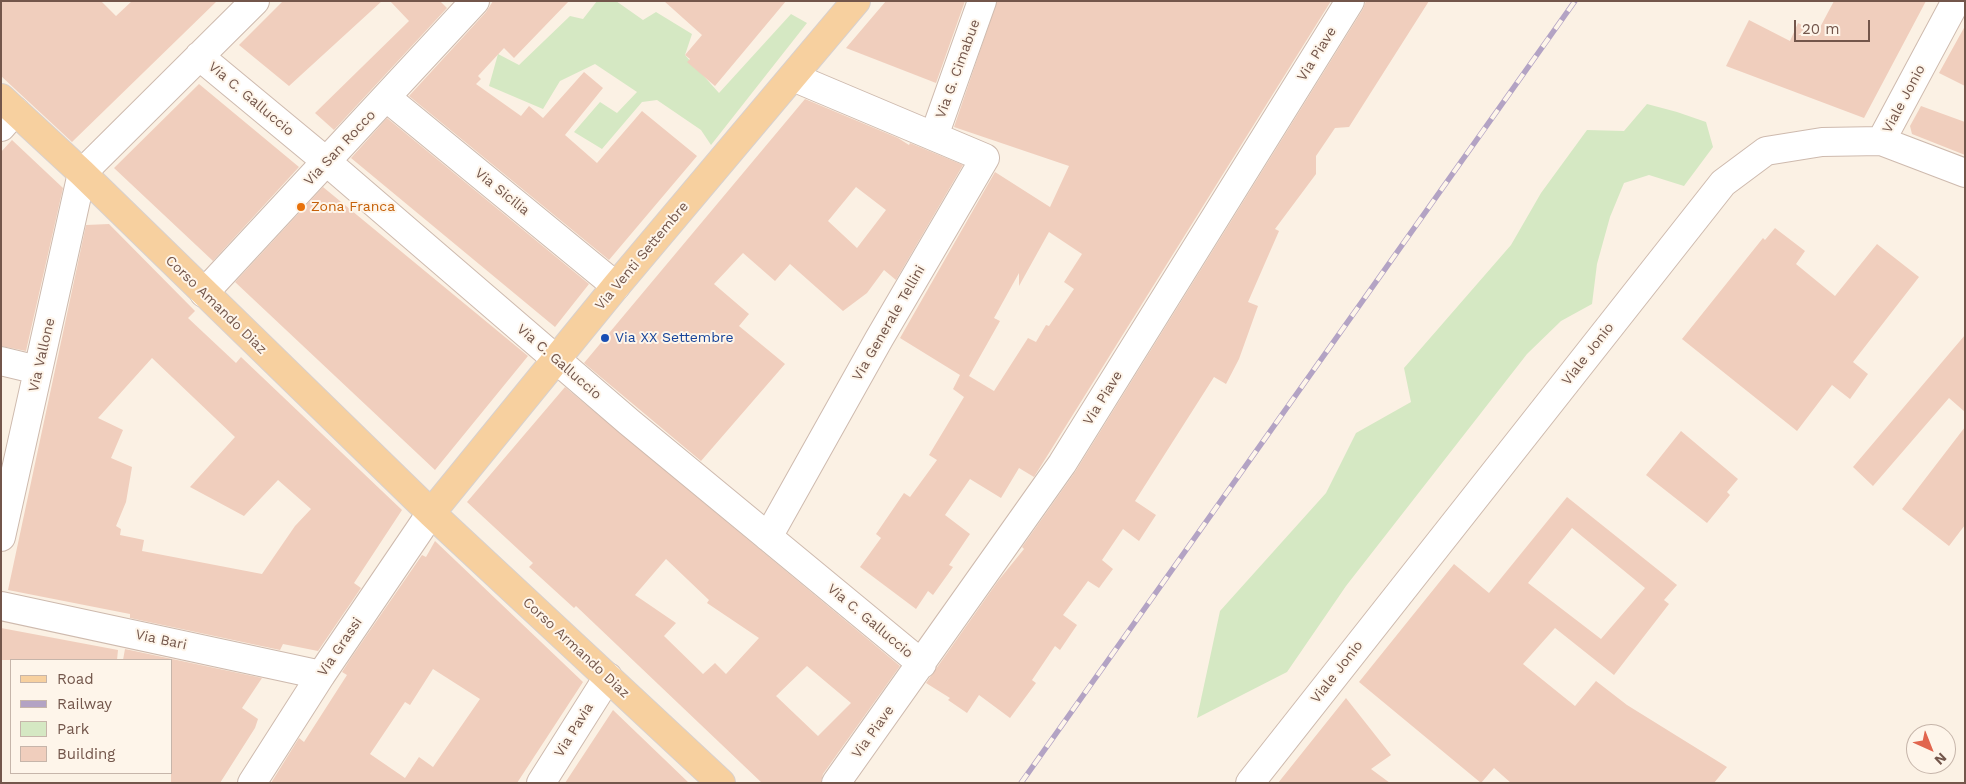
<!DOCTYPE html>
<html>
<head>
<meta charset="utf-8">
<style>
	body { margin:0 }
	#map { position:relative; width:1966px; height:784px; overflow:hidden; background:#fbf1e4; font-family:"Work Sans",sans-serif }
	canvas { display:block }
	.frame { position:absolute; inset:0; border:2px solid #73564b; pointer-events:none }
	.legend { position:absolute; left:10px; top:659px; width:162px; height:115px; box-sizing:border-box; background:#fef5ea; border:1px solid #c6b5aa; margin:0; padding:6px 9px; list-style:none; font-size:15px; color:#73564b }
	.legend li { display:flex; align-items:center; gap:10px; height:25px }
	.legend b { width:25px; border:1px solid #c6b5aa }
	.north { position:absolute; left:1906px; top:724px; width:50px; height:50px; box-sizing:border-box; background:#fef5ea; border:1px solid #c6b5aa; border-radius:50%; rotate:136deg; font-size:14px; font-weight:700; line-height:20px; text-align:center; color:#73564b }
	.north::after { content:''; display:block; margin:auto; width:18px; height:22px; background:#e1654e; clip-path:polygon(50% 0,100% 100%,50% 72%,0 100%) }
	.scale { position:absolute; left:1794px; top:20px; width:76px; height:22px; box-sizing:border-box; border:2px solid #73564b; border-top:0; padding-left:6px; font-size:15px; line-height:18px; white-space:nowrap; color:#73564b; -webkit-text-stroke:4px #fef5ea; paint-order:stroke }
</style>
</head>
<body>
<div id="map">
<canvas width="1966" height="784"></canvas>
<div class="frame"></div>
<ul class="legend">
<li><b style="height:6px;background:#f7d09f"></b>Road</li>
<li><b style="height:6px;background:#b3a3c4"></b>Railway</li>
<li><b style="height:14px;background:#d5e8c3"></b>Park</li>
<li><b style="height:14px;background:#f0cebd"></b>Building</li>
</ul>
<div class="north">N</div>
<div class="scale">20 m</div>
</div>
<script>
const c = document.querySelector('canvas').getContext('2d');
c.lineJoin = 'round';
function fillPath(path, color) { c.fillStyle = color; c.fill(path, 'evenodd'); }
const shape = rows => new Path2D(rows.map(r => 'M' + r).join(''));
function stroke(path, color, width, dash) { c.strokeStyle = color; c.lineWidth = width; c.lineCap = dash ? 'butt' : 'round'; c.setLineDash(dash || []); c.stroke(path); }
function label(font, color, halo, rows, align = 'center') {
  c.font = font + ' "Work Sans",sans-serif'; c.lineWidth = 4; c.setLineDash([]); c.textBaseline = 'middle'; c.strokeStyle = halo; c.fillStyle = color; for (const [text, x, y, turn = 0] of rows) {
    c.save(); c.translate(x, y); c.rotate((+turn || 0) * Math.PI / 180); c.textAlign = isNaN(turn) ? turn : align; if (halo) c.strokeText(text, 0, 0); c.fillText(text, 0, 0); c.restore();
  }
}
fillPath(shape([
	[597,1,616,1,643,20,656,12,692,34,685,55,719,93,791,14,807,23,711,145,701,130,657,100,642,102,602,149,574,132,600,102,617,113,637,92,595,64,560,81,543,109,489,86,498,54,519,65,570,16,583,19],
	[1647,104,1677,112,1706,122,1713,147,1684,186,1649,175,1624,183,1610,217,1597,264,1592,304,1561,321,1527,354,1346,586,1287,672,1197,718,1220,611,1326,493,1356,433,1411,402,1404,368,1511,245,1541,193,1587,130,1624,131]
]), '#d5e8c3');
fillPath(shape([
	[1,1,101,1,116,16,132,1,217,1,72,142,1,76],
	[283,1,382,1,289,86,239,45],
	[390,1,440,1,447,8,334,130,315,113,409,21],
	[493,1,569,1,514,58,504,48,478,76,481,79,476,84,521,116,529,106,543,118,584,72,603,88,565,135,597,163,642,111,697,156,609,260,409,96,486,12],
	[664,1,786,1,715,86,687,62,690,59,685,55,702,35],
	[886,1,965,1,936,83,846,48],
	[997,1,1331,1,1034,477,1019,468,1001,498,970,479,945,515,970,534,949,565,953,567,933,595,928,591,916,609,860,567,881,538,876,534,904,493,910,497,937,460,929,455,964,397,953,389,960,375,900,338,995,172,1050,207,1069,166,954,127],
	[1049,232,1082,254,1064,282,1074,289,1049,326,1046,325,1036,342,1028,338,994,391,969,376,1000,321,994,318,1019,273,1019,286],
	[1366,1,1429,1,1349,127,1335,128,1316,156,1316,174,1275,229,1279,231,1248,302,1258,306,1239,359,1226,384,1214,377,1135,501,1156,515,1139,541,1123,529,1102,560,1113,569,1099,588,1088,581,1063,615,1077,625,1060,650,1055,646,1032,680,1036,683,1010,718,979,695,967,713,948,700,950,698,926,683,998,581,1024,549,1022,547,1075,472,1363,9],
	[1834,1,1926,1,1864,118,1726,66,1749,20,1790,41,1798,23,1817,33],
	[1965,26,1965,86,1939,73],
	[199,84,299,167,213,261,114,168],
	[805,99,898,138,909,145,910,143,963,165,896,280,884,270,867,293,843,311,790,264,775,281,743,253,714,284,749,314,739,326,785,364,701,461,584,363],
	[856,187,886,210,857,248,828,221],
	[1921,106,1965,122,1965,155,1912,134,1910,126],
	[387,118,589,284,555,327,351,158],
	[12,140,63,188,26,351,1,346,1,152],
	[323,187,528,356,435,470,235,282],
	[109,224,195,311,188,318,236,363,241,357,402,510,354,583,361,588,318,651,283,644,280,650,130,618,130,614,8,590,86,225],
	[152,358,235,437,190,487,244,516,278,480,311,509,295,526,262,574,142,551,144,540,120,535,121,529,116,526,126,502,132,467,111,458,123,430,98,418],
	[1775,228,1805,251,1796,264,1835,296,1877,244,1919,277,1853,362,1868,374,1850,399,1832,385,1797,431,1682,339,1763,238,1765,240],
	[1965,335,1965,412,1949,398,1873,486,1853,467],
	[565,387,900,666,823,774,821,783,762,783,576,606,574,608,529,567,533,563,467,502],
	[666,559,709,600,707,603,759,638,726,674,715,663,703,674,664,636,676,623,635,595],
	[807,666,851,703,818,736,776,696],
	[1965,427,1965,525,1949,546,1902,509],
	[1681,431,1738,479,1727,492,1730,495,1707,523,1646,475],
	[1567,497,1677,585,1664,600,1669,604,1614,675,1555,628,1523,664,1575,706,1596,681,1627,705,1727,767,1714,783,1511,783,1494,768,1481,783,1359,682,1454,564,1489,593],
	[1572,528,1645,588,1601,639,1528,583],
	[435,541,583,682,517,783,271,783,299,738,304,742,347,675,342,672,351,658,422,555,426,557],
	[433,669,480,699,433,767,419,757,405,778,370,754,405,702,410,705],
	[1,628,118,650,117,660,1,660],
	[125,649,262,678,242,708,258,719,255,728,220,783,171,783,171,660,123,660],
	[1346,698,1391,755,1371,769,1390,783,1278,783],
	[613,710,689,783,565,783]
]), '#f0cebd');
const minor = shape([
	[199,56,327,162,629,422,922,664],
	[387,98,616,286],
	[1,127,15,111],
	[934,136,982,1],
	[1881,141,1956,1],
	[204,293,475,1],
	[1,361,38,370],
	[1,537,82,173,255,1],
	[768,537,879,339,985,158,793,77],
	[1,606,321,675],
	[252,783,321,675,431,513],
	[541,783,608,677],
	[836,783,1062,464,1350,1],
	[1250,783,1723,183,1766,151,1822,142,1881,141,1965,173]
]);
const major = shape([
	[1,98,82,173,431,513,721,783],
	[431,513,616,286,856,1]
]);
stroke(minor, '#cebaae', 30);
stroke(major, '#d8d0cd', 30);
stroke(minor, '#fff', 28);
stroke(major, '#f7d09f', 28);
const rail = shape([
	[1021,783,1575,1]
]);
stroke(rail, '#b3a3c4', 5.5);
stroke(rail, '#fef5ea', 4, [11]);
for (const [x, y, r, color] of [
	[301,207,5,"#e8710a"],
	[605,338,5,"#1a4fb4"]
]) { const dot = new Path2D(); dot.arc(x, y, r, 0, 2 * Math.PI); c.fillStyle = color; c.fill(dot); stroke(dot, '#fef5ea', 2); }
label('14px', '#73564b', '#fef5ea', [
	["Via Piave",1317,54,-58],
	["Via G. Cimabue",958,69,-70],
	["Via C. Galluccio",251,99,40],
	["Viale Jonio",1904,99,-62],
	["Via San Rocco",340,148,-47],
	["Via Sicilia",502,192,39],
	["Via Venti Settembre",642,256,-50],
	["Corso Amando Diaz",216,305,44],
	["Via Generale Tellini",889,323,-60],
	["Viale Jonio",1588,354,-52],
	["Via Vallone",42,355,-77],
	["Via C. Galluccio",559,362,41],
	["Via Piave",1103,398,-58],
	["Via C. Galluccio",870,621,40],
	["Via Bari",161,640,12],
	["Via Grassi",340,647,-56],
	["Corso Armando Diaz",576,648,43],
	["Viale Jonio",1337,672,-52],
	["Via Pavia",574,730,-58],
	["Via Piave",873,732,-54]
]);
label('14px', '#c56008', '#fef5ea', [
	["Zona Franca",311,207]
], 'left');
label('14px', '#164399', '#fef5ea', [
	["Via XX Settembre",615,338]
], 'left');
</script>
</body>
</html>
